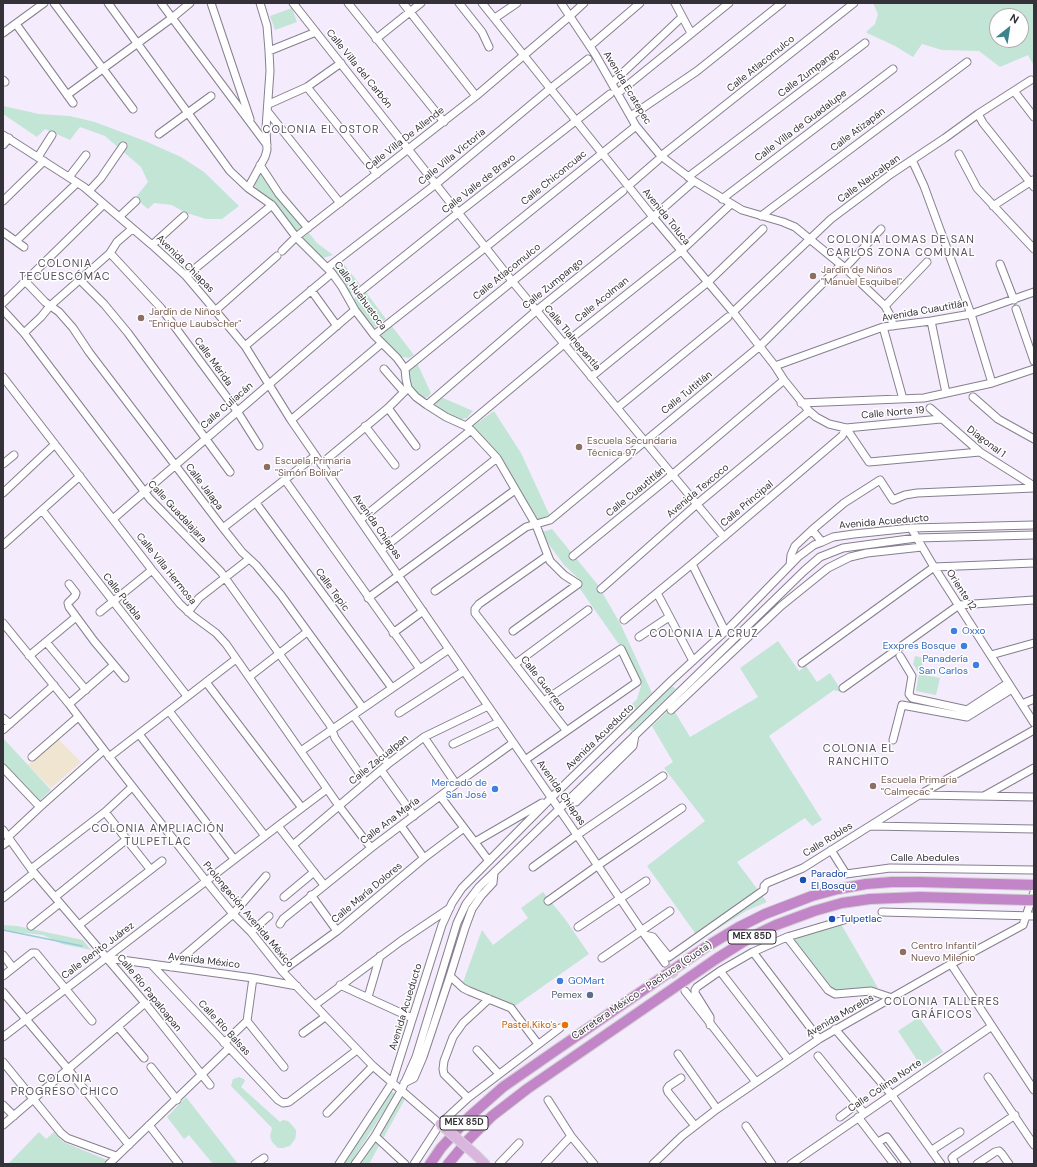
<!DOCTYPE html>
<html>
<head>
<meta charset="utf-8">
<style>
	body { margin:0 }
	#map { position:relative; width:1037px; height:1167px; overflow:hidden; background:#f4ecfc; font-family:"DM Sans",sans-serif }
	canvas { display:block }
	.frame { position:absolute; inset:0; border:4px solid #353138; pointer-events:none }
	.north { position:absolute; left:989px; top:8px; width:40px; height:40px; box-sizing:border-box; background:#fff; border:1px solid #aeadaf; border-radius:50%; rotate:30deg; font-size:11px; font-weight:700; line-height:16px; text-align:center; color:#353138 }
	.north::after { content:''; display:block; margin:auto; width:14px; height:18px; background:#3c848c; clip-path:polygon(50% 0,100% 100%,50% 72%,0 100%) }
</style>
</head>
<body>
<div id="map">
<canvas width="1037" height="1167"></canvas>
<div class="frame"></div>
<div class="north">N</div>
</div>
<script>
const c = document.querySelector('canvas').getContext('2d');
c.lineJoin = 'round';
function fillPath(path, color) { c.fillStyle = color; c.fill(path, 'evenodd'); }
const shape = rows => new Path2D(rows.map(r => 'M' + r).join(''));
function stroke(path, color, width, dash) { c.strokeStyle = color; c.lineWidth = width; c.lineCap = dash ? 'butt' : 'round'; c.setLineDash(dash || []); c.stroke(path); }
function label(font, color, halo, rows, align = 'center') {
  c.font = font + ' "DM Sans",sans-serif'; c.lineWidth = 3; c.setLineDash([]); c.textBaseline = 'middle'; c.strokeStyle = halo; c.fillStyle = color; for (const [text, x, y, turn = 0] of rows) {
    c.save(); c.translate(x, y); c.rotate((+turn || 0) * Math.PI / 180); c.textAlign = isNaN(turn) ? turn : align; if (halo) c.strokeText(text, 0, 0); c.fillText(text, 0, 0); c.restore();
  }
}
fillPath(shape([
	[58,739,81,762,51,788,28,765]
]), '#f0e5d0');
fillPath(shape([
	[873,3,1034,3,1034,66,1028,55,1000,67,979,51,942,50,922,44,913,57,895,46,867,33,866,32,875,24,878,14],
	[997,16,1021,16,1021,40,997,40],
	[292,8,297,22,275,30,270,16],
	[3,106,39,114,70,116,95,122,145,141,181,157,204,172,239,206,222,219,206,219,184,212,172,205,154,203,148,209,135,198,148,182,141,167,105,136,80,127,70,140,45,129,37,137,3,114],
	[261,170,303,226,295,232,256,190,254,182],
	[309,233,317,243,333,255,323,258,311,249,302,238],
	[343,263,361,286,349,295,334,269],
	[365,291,386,319,373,329,352,300],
	[391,325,414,355,409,358,402,357,379,335],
	[417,363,431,393,428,397,425,398,419,395,410,385,408,371],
	[441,397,473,411,467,418,459,420,433,406],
	[494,411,521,453,550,516,538,520,500,457,473,426],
	[552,529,598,585,621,625,652,693,622,722,629,707,637,699,641,686,625,653,578,586,579,579,564,565,550,546,542,532],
	[778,641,799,671,806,666,817,682,830,673,843,693,834,690,769,736,822,820,812,826,805,818,737,862,767,902,746,911,700,940,647,866,705,821,664,768,673,762,652,726,672,707,690,737,758,697,740,668],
	[915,656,924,658,922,668,926,675,940,678,936,695,916,691,919,673,913,664],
	[672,686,676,689,632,731,629,728],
	[3,738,51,790,39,801,3,763],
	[543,892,565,919,589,954,515,1006,462,985,482,930,493,945,528,918,521,908],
	[841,924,878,988,836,990,829,986,794,939],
	[3,925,17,926,83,940,91,950,62,944,43,935,3,931],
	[919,1017,943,1052,921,1066,898,1031],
	[239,1077,244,1079,245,1081,241,1087,280,1122,283,1120,288,1121,292,1125,296,1130,296,1135,295,1139,290,1146,283,1148,278,1148,272,1142,270,1136,272,1128,231,1086,233,1079],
	[390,1090,395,1094,350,1164,343,1164],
	[400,1096,405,1099,369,1164,359,1164],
	[186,1097,238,1164,213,1164,189,1135,184,1139,167,1117],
	[39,1132,46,1139,54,1132,63,1142,117,1164,8,1164]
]), '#c3e5d5');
stroke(shape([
	[3,930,82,946]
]), '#97cbdb', 1.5);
stroke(shape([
	[665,963,683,987]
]), '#cec7d5', 7, [7, 3.5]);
const minor = shape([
	[54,3,133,109],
	[108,3,230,171,248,188,272,205,296,237,332,273,342,287,355,310,374,335,397,358,405,369,406,379,408,388,416,397,427,405,446,417,466,426,471,430,497,458,536,525,550,561,564,575,578,584,513,631],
	[161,3,267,145],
	[211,3,250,119],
	[293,3,512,281,724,537],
	[348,3,444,122],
	[403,3,476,96],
	[459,3,482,32,489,47],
	[482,3,653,217,733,312,775,366,784,380,809,411,816,417,829,424,846,428,941,419],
	[561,3,595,54,636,126,661,156,694,181,742,210,783,222,795,227,845,268,885,306,891,317,893,326],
	[675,3,691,33],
	[495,18,517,3],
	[16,24,73,103],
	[3,33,44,3],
	[376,39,421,3],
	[590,46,640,3],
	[269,51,316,32],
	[3,80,5,82],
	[612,83,682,17],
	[307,87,377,174],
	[1014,91,1034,117],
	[618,93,729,3],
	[67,95,172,18,190,3],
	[269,104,307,87,341,63],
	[268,112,340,203],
	[978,114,983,123,1034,187],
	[631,116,697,71,782,3],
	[159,134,211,96],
	[3,135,84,187,152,245,186,276,230,328,245,346,291,420,577,835,642,931,665,963],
	[3,145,9,138],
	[959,154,977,188,1034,249],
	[661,156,854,3],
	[38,157,52,135],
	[912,160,924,186,971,314,992,383],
	[260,165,279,194,308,228],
	[69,177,86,155],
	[688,177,865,43],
	[628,186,658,160],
	[248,188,265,157,267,150,266,128,270,71,269,51,267,26,260,3],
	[89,191,101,178,123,146],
	[722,199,893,69],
	[3,201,44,161],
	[993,206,1033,180],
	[761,216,967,62],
	[119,217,136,201],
	[3,232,24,247],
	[16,241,77,183],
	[152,245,184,216],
	[282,251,296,237,476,96,570,16,584,3],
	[110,253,161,308,237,411,259,446],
	[1000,264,1014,300],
	[327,268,436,184,551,88,588,59],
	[845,268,881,229],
	[186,276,272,205],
	[80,280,104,304,128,333,230,472],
	[25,281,45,302,59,312,73,328,89,352,223,528,242,552,256,565,281,595,363,708],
	[311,290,337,326],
	[362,290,458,213,610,94],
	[3,303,104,204],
	[885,306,927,262],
	[1016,309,1034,361],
	[3,310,24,333,150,499,221,572,330,725,335,738,366,783],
	[216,310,277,256],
	[733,312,831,219,891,174,945,138,978,114,1031,80],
	[931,321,946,393],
	[883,327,903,399],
	[24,333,41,317,50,306,110,253,117,242,132,229],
	[374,335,486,247,636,126],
	[245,346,332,273],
	[775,366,883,327,931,321,971,314,1034,292],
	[384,369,404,392],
	[405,369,623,191],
	[3,377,152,570,180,604,193,616,216,633,226,644,339,806,371,848],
	[591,377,708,282,763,229],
	[973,397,998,419,1034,439],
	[801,403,924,398,992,383,1034,369],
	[427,405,536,311,653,217,694,181],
	[388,408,416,446],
	[617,408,728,317],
	[930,408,980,452,1034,486],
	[291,420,382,343],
	[365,426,395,465],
	[466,426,564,344,681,251,731,204],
	[846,428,869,462,980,452],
	[3,464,14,455],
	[321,464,388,408,408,388],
	[285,480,420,669],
	[3,493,55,444],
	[256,503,392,688],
	[42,510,187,696],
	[113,519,355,310],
	[360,520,471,430],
	[223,528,315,456],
	[911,528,934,567,1034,723],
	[812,530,822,542],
	[3,545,80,476],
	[381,550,497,458],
	[547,556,479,604,475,609,475,613,566,730],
	[573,556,672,475,784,380],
	[692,564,725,631],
	[790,565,791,555,795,546,812,530,844,503,880,480,893,500,905,495,917,493,1034,488],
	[69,584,76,593,75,596,68,603,69,607,94,641,125,678],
	[601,589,697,504,809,411],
	[435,591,526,527,550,520,760,346,841,265],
	[657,593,693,661],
	[368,598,515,490],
	[100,612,152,570],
	[188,612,199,598,249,559],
	[624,620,692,564,842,436,846,428],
	[3,623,69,704,104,750,206,881,233,914,251,932,282,971,373,1066,440,1124],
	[393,633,423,611],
	[639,637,669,617],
	[47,643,86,690],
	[991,655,1034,643],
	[29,656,76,617],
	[900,656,912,676,909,694,912,698,967,710,1008,683],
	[802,663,934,567,1034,563],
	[515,664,588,610],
	[249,677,307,632],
	[206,682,302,808],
	[843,688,959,605,1034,600],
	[69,704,114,665],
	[1022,704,1034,699],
	[671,710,781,606,828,568,850,557,867,553,922,547],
	[169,711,265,836],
	[399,713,464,671],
	[353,715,388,764],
	[3,718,10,724],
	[3,730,54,685],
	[139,734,234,859],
	[424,737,456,784],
	[893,740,902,705,967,717,1012,689],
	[453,744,499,722],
	[301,751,449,649],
	[32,757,78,717],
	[109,757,236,659],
	[525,760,637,682,621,649,544,701],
	[3,768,40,807],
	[381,770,414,816],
	[920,795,1034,797],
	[440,796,489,861],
	[984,796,1034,768],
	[565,803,576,802,633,746,635,735],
	[105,812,150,869],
	[278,826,324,885],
	[401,826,424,858],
	[870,826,1034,829],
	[3,830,31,869,145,1003,210,1085],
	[8,837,40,807,104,750],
	[475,842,542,803],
	[3,845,10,840],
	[293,845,388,764,424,737,488,706],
	[831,850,846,874,890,868,1034,870],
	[533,867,577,835,663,776],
	[31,869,105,812,132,787],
	[311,895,337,931],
	[55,897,127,839],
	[284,897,314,872],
	[3,898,34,873],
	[548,901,597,866,682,808],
	[882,912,1034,916],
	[280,924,283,919,371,848,456,784,513,743],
	[79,925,162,861],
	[31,926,60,903],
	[578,927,646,881],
	[251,932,269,916],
	[645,935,653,937,669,957,764,890,764,886,767,883,803,868,919,795,1034,730],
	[787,937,828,990,835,994,871,991,892,998],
	[753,952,819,1039],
	[3,955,13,968],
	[107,958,253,978,297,986],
	[602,958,670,911],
	[951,964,1034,1090],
	[152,965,278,1100,283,1103,289,1102,357,1050],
	[171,967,233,914,266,876],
	[282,971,337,931,424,858,464,828],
	[720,971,788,1059],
	[3,976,32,953,36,953,92,1021],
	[450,976,463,988,469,991,511,1008,538,1044],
	[340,985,412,1018],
	[685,991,756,1082],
	[3,992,68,1069,129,1145],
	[368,997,380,956],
	[315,1005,401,941,450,908],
	[247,1021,284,1067],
	[710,1025,710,1017,695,993,695,990,697,987,720,971,753,952,787,937,844,920],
	[118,1027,144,1058],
	[835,1029,891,1094,941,1164],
	[303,1033,325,1017],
	[3,1037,278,826,327,789],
	[224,1043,247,1021,253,978],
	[477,1050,499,1074],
	[678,1054,717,1109],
	[818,1056,864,1113],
	[3,1062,61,1133,67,1138,116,1156],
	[151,1067,177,1100],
	[988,1077,1034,1145],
	[681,1078,669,1086,667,1089,668,1092,695,1126],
	[404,1083,414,1078,423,1057,450,976,465,928,472,909,481,896,493,883,494,873],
	[468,1098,444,1074,443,1069,444,1061,453,1037,463,1023,489,999],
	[548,1100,571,1136,594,1164],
	[3,1105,14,1116],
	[327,1113,373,1066],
	[840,1117,857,1104],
	[858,1117,894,1164],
	[3,1125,145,1003],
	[149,1125,179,1164],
	[746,1126,772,1164],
	[375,1136,405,1164],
	[878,1142,887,1137,907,1164],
	[932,1150,960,1132],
	[109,1164,229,1048],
	[255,1164,264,1158],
	[339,1164,392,1083,442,925,452,903,462,888,551,798,672,680,730,627,798,557,814,545,822,542,833,537,854,534,911,528,1034,525],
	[355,1164,375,1136,401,1091,416,1057,457,923,466,904,479,887,804,571,820,557,843,548,916,538,1034,535],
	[414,1164,440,1124,468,1098,560,1028],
	[499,1164,519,1143],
	[545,1164,571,1136],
	[653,1164,682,1136,717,1109,819,1039,951,964,1023,925,1034,892],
	[791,1164,992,1026],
	[955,1164,952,1158,954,1156,1015,1115],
	[977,1164,995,1152,999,1151,1002,1154,1009,1164]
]);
const major = shape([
	[476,1155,485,1164]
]);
const highway = shape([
	[430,1164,441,1148,469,1117,503,1087,552,1053,706,947,739,927,765,914,812,896,838,889,866,884,892,882,920,882,1034,885],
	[448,1164,468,1140,492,1116,527,1089,716,959,751,937,776,925,814,911,842,903,870,899,920,897,1025,900]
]);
stroke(minor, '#877f8e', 9);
stroke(major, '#d3d2d3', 11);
stroke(highway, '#d3d2d3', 12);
stroke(minor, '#fff', 7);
stroke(major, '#dab6de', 9);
stroke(highway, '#c285c8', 10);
const majorBridge = shape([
	[440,1124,476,1155]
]);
const highwayBridge = shape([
	[1025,900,1034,900]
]);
stroke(majorBridge, '#d3d2d3', 11, []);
stroke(highwayBridge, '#d3d2d3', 12, []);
stroke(majorBridge, '#dab6de', 9);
stroke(highwayBridge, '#c285c8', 10);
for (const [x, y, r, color] of [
	[813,276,4,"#8d6e63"],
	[141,318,4,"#8d6e63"],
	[579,447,4,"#8d6e63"],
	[267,467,4,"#8d6e63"],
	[954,631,4,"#3f7fe0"],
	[964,646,4,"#3f7fe0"],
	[976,665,4,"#3f7fe0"],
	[873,786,4,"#8d6e63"],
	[495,789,4,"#3f7fe0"],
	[803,880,4,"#1a4fb4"],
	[832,919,4,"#1a4fb4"],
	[903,952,4,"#8d6e63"],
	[560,981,4,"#3f7fe0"],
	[590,995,4,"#5c6f8a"],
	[565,1025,4,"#e8710a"]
]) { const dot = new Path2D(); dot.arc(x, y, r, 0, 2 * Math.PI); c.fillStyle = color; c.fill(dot); stroke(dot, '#fff', 1.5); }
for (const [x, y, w] of [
	[752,937,48],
	[464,1123,48]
]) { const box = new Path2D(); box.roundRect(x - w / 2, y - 7, w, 14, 3); c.fillStyle = '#fff'; c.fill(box); stroke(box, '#353138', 1); }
label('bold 9px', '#353138', null, [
	["MEX 85D",752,937],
	["MEX 85D",464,1123]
]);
label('10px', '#353138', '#fff', [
	["Calle Atlacomulco",761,64,-39],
	["Calle Villa del Carbón",359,69,51],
	["Calle Zumpango",809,73,-37],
	["Avenida Ecatepec",627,88,59],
	["Calle Villa de Guadalupe",801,126,-37],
	["Calle Atizapán",858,130,-37],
	["Calle Villa De Allende",405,139,-38],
	["Calle Villa Victoria",452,157,-39],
	["Calle Chiconcuac",554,178,-39],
	["Calle Naucalpan",869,179,-36],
	["Calle Valle de Bravo",479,184,-38],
	["Avenida Toluca",666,217,51],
	["Avenida Chiapas",185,264,45],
	["Calle Atlacomulco",507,272,-39],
	["Calle Zumpango",553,284,-39],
	["Calle Huehuetoca",360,296,54],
	["Calle Acolman",602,300,-39],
	["Avenida Cuautitlán",925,311,-10],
	["Calle Tlalnepantla",572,338,50],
	["Calle Mérida",213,362,54],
	["Calle Tultitlán",687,393,-39],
	["Calle Culiacán",227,406,-41],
	["Calle Norte 19",893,413,-5],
	["Diagonal 1",986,442,37],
	["Calle Jalapa",204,487,53],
	["Avenida Texcoco",698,491,-40],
	["Calle Cuautitlán",636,492,-39],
	["Calle Principal",747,504,-40],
	["Calle Guadalajara",177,512,47],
	["Avenida Acueducto",884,522,-5],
	["Avenida Chiapas",377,527,55],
	["Calle Villa Hermosa",166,569,51],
	["Calle Tepic",332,590,54],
	["Oriente 12",961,590,57],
	["Calle Puebla",122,597,52],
	["Calle Guerrero",543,684,52],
	["Avenida Acueducto",600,737,-44],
	["Calle Zacualpan",379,760,-39],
	["Avenida Chiapas",561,793,55],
	["Calle Ana María",390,821,-37],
	["Calle Robles",828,840,-32],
	["Calle Abedules",925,858],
	["Calle María Dolores",367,893,-40],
	["Prolongación Avenida México",248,915,50],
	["Calle Benito Juárez",98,951,-37],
	["Avenida México",204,961,7],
	["Carretera México - Pachuca (Cuota)",642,991,-34],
	["Calle Río Papaloapan",149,993,51],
	["Avenida Acueducto",406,1007,-73],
	["Avenida Morelos",840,1016,-30],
	["Calle Río Balsas",224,1028,47],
	["Calle Colima Norte",885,1086,-34]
]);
label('10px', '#785e54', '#fff', [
	["Jardín de Niños",821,270],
	["\"Manuel Esquibel\"",821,282],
	["Jardín de Niños",149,312],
	["\"Enrique Laubscher\"",149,324],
	["Escuela Secundaria",587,441],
	["Técnica 97",587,453],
	["Escuela Primaria",275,461],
	["\"Simón Bolivar\"",275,473],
	["Escuela Primaria",881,780],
	["\"Calmecac\"",881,792],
	["Centro Infantil",911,946],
	["Nuevo Milenio",911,958]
], 'left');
label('10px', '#366cbe', '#fff', [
	["Oxxo",962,631,"left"],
	["Exxpres Bosque",956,646],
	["Panadería",968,659],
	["San Carlos",968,671],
	["Mercado de",487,783],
	["San José",487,795],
	["GOMart",568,981,"left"]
], 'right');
label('10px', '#164399', '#fff', [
	["Parador",811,874],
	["El Bosque",811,886],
	["Tulpetlac",840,919]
], 'left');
label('10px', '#4e5e75', '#fff', [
	["Pemex",582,995]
], 'right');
label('10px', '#c56008', '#fff', [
	["Pastel Kiko's",557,1025]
], 'right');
c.letterSpacing = '1px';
label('11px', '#564f5c', '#fff', [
	["COLONIA EL OSTOR",321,130],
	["COLONIA LOMAS DE SAN",901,240],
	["CARLOS ZONA COMUNAL",901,253],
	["COLONIA",65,264],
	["TECUESCÓMAC",65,277],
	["COLONIA LA CRUZ",704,634],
	["COLONIA EL",859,749],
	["RANCHITO",859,762],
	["COLONIA AMPLIACIÓN",158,829],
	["TULPETLAC",158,842],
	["COLONIA TALLERES",942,1002],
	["GRÁFICOS",942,1015],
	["COLONIA",65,1079],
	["PROGRESO CHICO",65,1092]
]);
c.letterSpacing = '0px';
</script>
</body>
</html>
